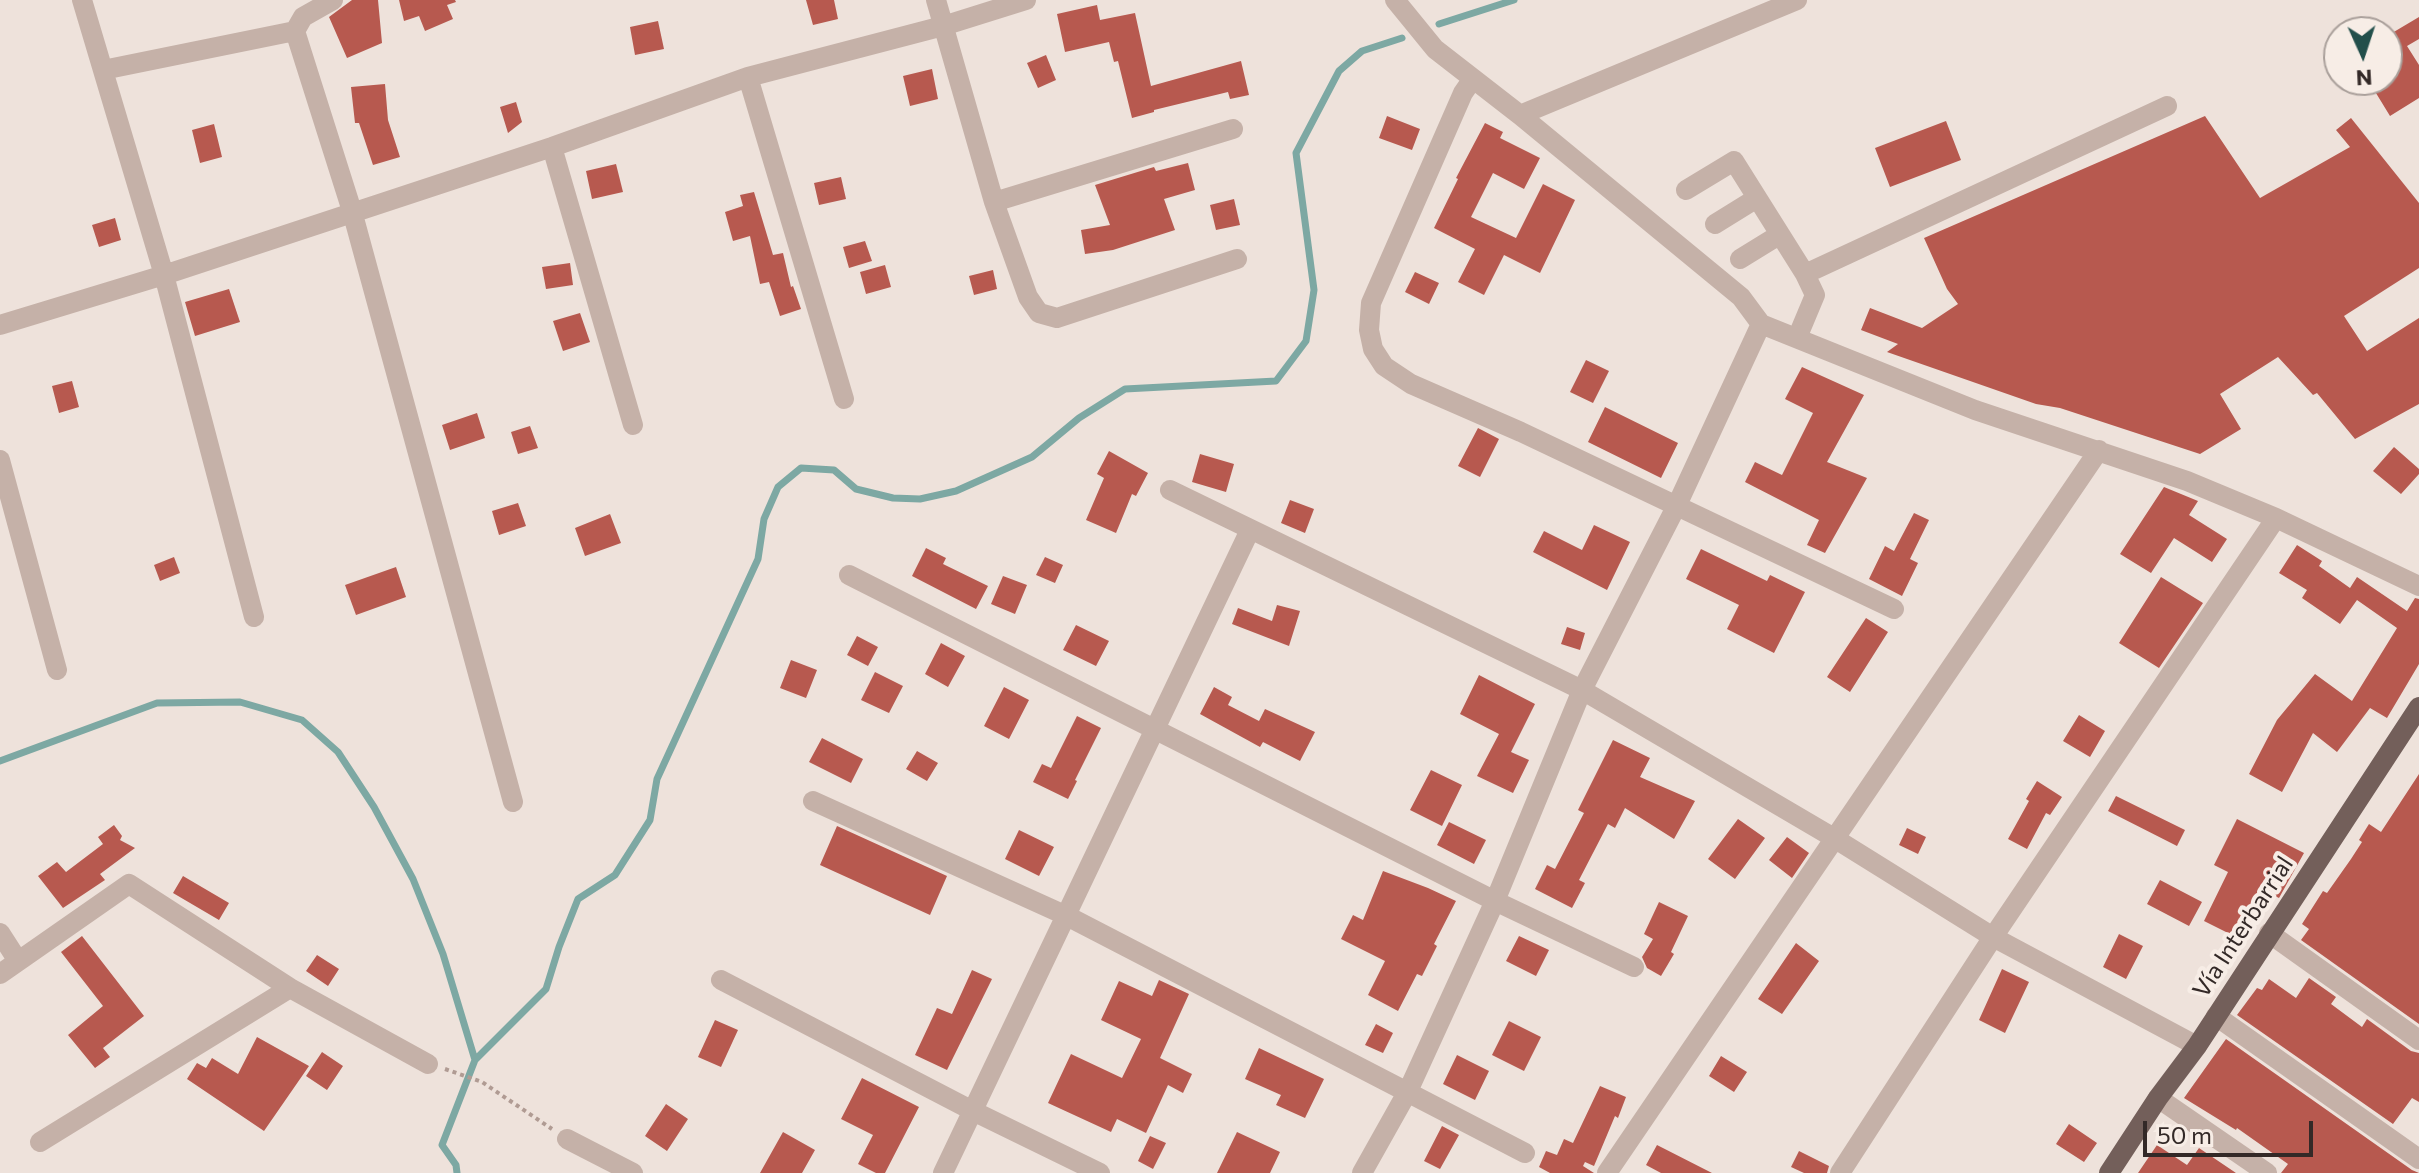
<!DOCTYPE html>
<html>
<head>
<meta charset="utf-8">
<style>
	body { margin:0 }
	#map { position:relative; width:2419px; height:1173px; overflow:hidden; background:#eee2db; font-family:Commissioner,sans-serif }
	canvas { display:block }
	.north { position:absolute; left:2323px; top:16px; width:80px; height:80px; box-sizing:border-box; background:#f7ede6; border:2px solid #a99f9a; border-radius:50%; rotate:177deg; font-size:22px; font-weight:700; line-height:32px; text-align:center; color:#332927 }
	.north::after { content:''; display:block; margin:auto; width:28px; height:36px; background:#224f4b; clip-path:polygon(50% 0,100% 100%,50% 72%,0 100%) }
	.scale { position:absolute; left:2143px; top:1121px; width:170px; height:36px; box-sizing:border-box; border:4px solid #332927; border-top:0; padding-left:10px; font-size:24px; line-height:28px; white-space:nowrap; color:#332927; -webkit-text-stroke:6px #f7ede6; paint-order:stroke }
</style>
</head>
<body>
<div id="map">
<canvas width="2419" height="1173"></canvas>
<div class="north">N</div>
<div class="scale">50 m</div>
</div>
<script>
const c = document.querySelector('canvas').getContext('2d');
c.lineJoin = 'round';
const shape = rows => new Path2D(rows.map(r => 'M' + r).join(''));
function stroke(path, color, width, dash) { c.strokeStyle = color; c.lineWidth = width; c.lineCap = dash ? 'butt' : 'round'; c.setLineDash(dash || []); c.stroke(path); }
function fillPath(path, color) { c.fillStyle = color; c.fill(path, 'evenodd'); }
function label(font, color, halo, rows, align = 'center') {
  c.font = font + ' Commissioner,sans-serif'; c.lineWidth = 8; c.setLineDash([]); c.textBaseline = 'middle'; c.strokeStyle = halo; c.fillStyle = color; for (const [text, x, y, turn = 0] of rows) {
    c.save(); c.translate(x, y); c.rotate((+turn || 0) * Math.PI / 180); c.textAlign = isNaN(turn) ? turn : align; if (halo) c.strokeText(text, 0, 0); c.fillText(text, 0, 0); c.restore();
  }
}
stroke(shape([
	[1439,24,1514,0],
	[0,761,157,703,240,702,302,720,338,752,374,807,413,879,443,954,475,1060],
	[457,1173,456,1165,442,1145,475,1060,546,989,559,947,578,899,615,875,650,820,657,779,758,559,764,519,778,487,801,468,834,470,856,489,893,498,920,499,956,491,1032,457,1079,418,1125,389,1276,381,1306,341,1314,290,1296,153,1339,71,1362,51,1402,38]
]), '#7da8a3', 7);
fillPath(shape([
	[352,0,378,0,382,43,347,58,329,17],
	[399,0,455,0,456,2,447,5,453,19,425,31,419,16,404,21],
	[806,0,834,0,838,19,813,25],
	[1097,5,1100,20,1135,13,1151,86,1241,61,1249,95,1230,99,1228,92,1154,110,1154,112,1132,118,1118,61,1114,62,1109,42,1065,52,1057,14],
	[2419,17,2419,39,2407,46,2419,65,2419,98,2390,116,2368,80,2387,80,2387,36],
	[658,21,664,49,635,55,630,27],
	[1046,55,1056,80,1038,88,1027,63],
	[932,69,938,99,910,106,903,76],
	[385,84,388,120,400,157,373,165,359,123,355,123,351,87],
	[516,102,522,122,508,133,500,107],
	[1387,116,1420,129,1412,150,1379,138],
	[2205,116,2260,198,2350,147,2336,130,2351,118,2419,203,2419,268,2344,316,2367,351,2419,318,2419,404,2355,439,2317,393,2313,395,2278,357,2220,394,2241,429,2200,454,2060,408,2036,404,1887,352,1898,344,1861,330,1870,308,1922,328,1958,304,1947,289,1924,238],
	[1946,121,1961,160,1890,187,1875,148],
	[1485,123,1503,132,1500,138,1540,158,1524,189,1493,173,1471,217,1516,238,1543,184,1575,200,1540,273,1504,255,1484,295,1458,282,1475,249,1434,228,1458,179,1456,178],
	[214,124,222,157,200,163,192,130],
	[1188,163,1195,190,1164,199,1175,230,1113,250,1085,254,1081,230,1110,225,1095,185,1154,167,1156,171],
	[616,164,623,192,592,199,586,171],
	[841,177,846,199,819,205,814,183],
	[754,192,773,255,783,253,791,287,793,286,801,309,780,316,769,282,760,284,750,236,733,241,725,212,743,206,740,195],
	[1234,199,1240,225,1216,230,1210,205],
	[115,218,121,240,99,247,92,225],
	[865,241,872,261,849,268,843,247],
	[570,263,573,285,546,289,542,267],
	[885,265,891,287,866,294,860,272],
	[993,270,997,289,974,295,969,276],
	[1415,272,1439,283,1429,304,1405,292],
	[229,289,240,322,195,336,185,302],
	[580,313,590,342,563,351,553,321],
	[1586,360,1609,371,1593,403,1570,392],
	[1802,367,1864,395,1827,462,1867,478,1825,553,1807,545,1819,520,1745,482,1755,462,1782,475,1813,413,1785,399],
	[72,381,79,407,59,413,52,386],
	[1605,407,1678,443,1661,478,1588,442],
	[477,413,485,438,450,450,442,425],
	[530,426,538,448,518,454,511,432],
	[1478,428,1499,439,1480,477,1458,466],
	[2394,447,2419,469,2419,474,2401,494,2373,471],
	[1109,451,1148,473,1136,496,1132,494,1116,533,1086,520,1104,478,1097,474],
	[1200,454,1234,464,1226,492,1192,482],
	[2164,487,2198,501,2189,515,2227,539,2212,562,2174,538,2151,573,2120,554],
	[1290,500,1314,509,1305,533,1281,523],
	[518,503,526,526,499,535,492,511],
	[1914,513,1929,520,1910,559,1918,563,1902,596,1869,579,1885,546,1894,551],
	[610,514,621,543,585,556,575,528],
	[1594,525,1630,542,1607,590,1533,552,1544,531,1582,550],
	[2297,545,2322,561,2319,566,2350,588,2357,577,2407,611,2415,598,2419,599,2419,664,2387,718,2370,708,2337,752,2313,733,2282,792,2249,774,2277,720,2315,674,2352,701,2397,628,2357,600,2340,624,2302,598,2307,590,2279,573],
	[926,548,946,558,943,564,988,586,976,609,912,576],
	[1701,549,1767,581,1770,575,1805,592,1774,653,1727,629,1739,605,1686,579],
	[174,557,180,573,160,581,154,565],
	[1045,557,1063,565,1055,583,1036,575],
	[396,567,406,597,356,615,345,585],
	[1003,576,1027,585,1015,614,991,604],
	[2161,577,2203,603,2159,668,2119,643],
	[1277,605,1300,611,1289,646,1232,624,1238,608,1272,621],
	[1866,618,1888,632,1850,692,1827,677],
	[1076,625,1109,641,1096,666,1063,650],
	[1567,627,1585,633,1580,650,1561,644],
	[857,636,878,647,868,666,847,655],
	[941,643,965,656,948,687,925,674],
	[791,660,817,670,806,698,780,688],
	[875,672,903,686,889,713,861,700],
	[1479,675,1535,704,1511,752,1529,760,1513,793,1477,776,1499,734,1460,714],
	[1004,687,1029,700,1009,739,984,726],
	[1214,687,1232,697,1228,705,1259,721,1265,709,1315,732,1300,761,1263,742,1260,747,1200,714],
	[2079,715,2105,731,2090,757,2063,741],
	[1077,716,1101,728,1075,780,1077,781,1068,799,1033,782,1042,764,1051,768],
	[822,738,863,759,851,783,809,762],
	[1613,740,1650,758,1640,777,1695,801,1674,839,1625,808,1615,828,1608,824,1579,880,1585,883,1572,908,1535,889,1547,865,1555,869,1584,813,1578,810],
	[917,751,938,763,927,781,906,769],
	[1431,770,1462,785,1442,826,1410,810],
	[2419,774,2419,1024,2301,940,2309,929,2302,924,2323,891,2327,893,2351,859,2362,842,2359,840,2369,824,2381,832],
	[2037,781,2062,797,2050,815,2046,813,2027,849,2008,839,2029,801,2026,799],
	[2116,796,2185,830,2177,846,2108,811],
	[1738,819,1765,838,1735,879,1708,859],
	[2237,819,2304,853,2279,898,2267,892,2242,940,2204,921,2228,872,2214,865],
	[1449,822,1486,840,1474,864,1437,845],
	[114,825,122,836,120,840,135,848,100,874,105,880,63,908,38,876,57,862,66,872,103,844,98,837],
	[837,826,947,876,930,915,820,865],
	[1907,828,1926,837,1918,854,1899,845],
	[1019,830,1054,847,1039,876,1005,859],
	[1787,837,1809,853,1792,878,1769,860],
	[1383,871,1428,888,1456,901,1434,944,1437,946,1422,976,1417,974,1398,1011,1368,995,1385,961,1341,939,1353,915,1363,920],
	[183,876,229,903,219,920,173,893],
	[2160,880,2202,902,2189,926,2147,904],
	[1659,902,1688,916,1671,952,1674,954,1661,976,1647,968,1642,957,1653,939,1644,934],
	[2119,934,2143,946,2126,979,2103,967],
	[82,936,144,1016,103,1048,110,1057,95,1068,68,1035,103,1006,61,952],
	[1519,936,1549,950,1536,976,1506,961],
	[1796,943,1819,961,1782,1014,1758,999],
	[317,955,339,969,328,986,306,971],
	[2002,969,2029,982,2005,1033,1979,1020],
	[972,970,992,979,947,1070,915,1055,937,1008,952,1014],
	[2309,978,2336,997,2331,1004,2362,1027,2367,1019,2411,1051,2419,1053,2419,1102,2412,1098,2393,1124,2237,1015,2257,988,2262,990,2269,979,2296,998],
	[1159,980,1189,994,1160,1058,1192,1074,1183,1093,1168,1085,1146,1133,1117,1119,1111,1132,1048,1103,1071,1054,1122,1078,1141,1039,1101,1020,1119,981,1152,996],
	[715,1020,738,1030,721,1067,698,1057],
	[1509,1021,1541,1037,1524,1071,1492,1055],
	[1376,1024,1393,1033,1383,1053,1365,1045],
	[257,1037,309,1066,264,1131,187,1079,197,1063,206,1068,212,1058,238,1074],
	[2226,1039,2412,1170,2419,1173,2281,1173,2288,1164,2237,1128,2236,1130,2184,1098],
	[1259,1048,1324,1079,1305,1118,1276,1105,1281,1095,1245,1079],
	[322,1052,343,1066,327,1090,306,1076],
	[1457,1055,1489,1071,1475,1100,1443,1084],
	[1721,1056,1747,1072,1734,1092,1709,1076],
	[862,1078,919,1107,885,1173,876,1173,858,1164,873,1135,841,1119],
	[1600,1086,1626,1097,1618,1118,1615,1116,1594,1166,1585,1162,1583,1166,1594,1173,1550,1173,1539,1167,1546,1151,1557,1155,1564,1139,1573,1143],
	[666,1104,688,1119,667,1151,645,1136],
	[2069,1124,2097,1143,2084,1162,2056,1144],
	[1442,1126,1459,1135,1440,1169,1424,1161],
	[783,1132,815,1150,802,1173,760,1173],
	[1237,1132,1280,1152,1270,1173,1217,1173],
	[1150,1136,1166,1143,1153,1169,1138,1161],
	[1657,1145,1712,1173,1661,1173,1646,1165],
	[2157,1145,2187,1165,2199,1148,2236,1173,2138,1173],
	[1799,1151,1829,1166,1827,1173,1804,1173,1791,1167]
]), '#b7594f');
stroke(shape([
	[445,1069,482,1082,552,1129]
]), '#b09b93', 4, [4, 4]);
stroke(shape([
	[82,0,164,275,254,617],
	[333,0,303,17,295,31,352,211,513,802],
	[936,0,994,202,1233,129],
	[1395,0,1435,49,1520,115,1741,297,1761,324,1975,410,2187,481,2276,518,2419,586],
	[103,70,295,31],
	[748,77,844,399],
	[1472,80,1463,93,1371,303,1369,330,1373,349,1384,366,1411,384,1521,432,1894,609],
	[1520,115,1797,0],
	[552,147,633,425],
	[1686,190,1734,161,1805,274],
	[994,202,1028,297,1039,313,1057,318,1237,259],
	[1715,224,1757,198],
	[1740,259,1779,235],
	[0,325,164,275,552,147,748,77,943,26,1026,0],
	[1797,338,1815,295,1805,274,2167,106],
	[0,460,57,670],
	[1170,490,1582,690,1834,838,1993,937,2197,1046],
	[849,575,1495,901,1634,967],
	[813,801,1067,916,1525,1153],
	[0,933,18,961],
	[2269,933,2419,1040],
	[0,974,129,884,290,988,428,1064],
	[721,980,973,1111,1100,1173],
	[2216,1016,2419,1159],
	[2158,1098,2267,1173],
	[567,1139,633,1173],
	[40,1142,290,988],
	[943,1173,1250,530],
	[1362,1173,1408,1091,1495,901,1582,690,1677,505,1761,324],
	[1607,1173,2099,450],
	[1840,1173,1993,937,2276,518]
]), '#c5b1a8', 20);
stroke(shape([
	[2109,1173,2158,1098,2197,1046,2419,707]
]), '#735f5a', 20);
label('24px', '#332927', '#f7ede6', [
	["Vía Interbarrial",2243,927,-57]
]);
</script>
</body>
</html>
